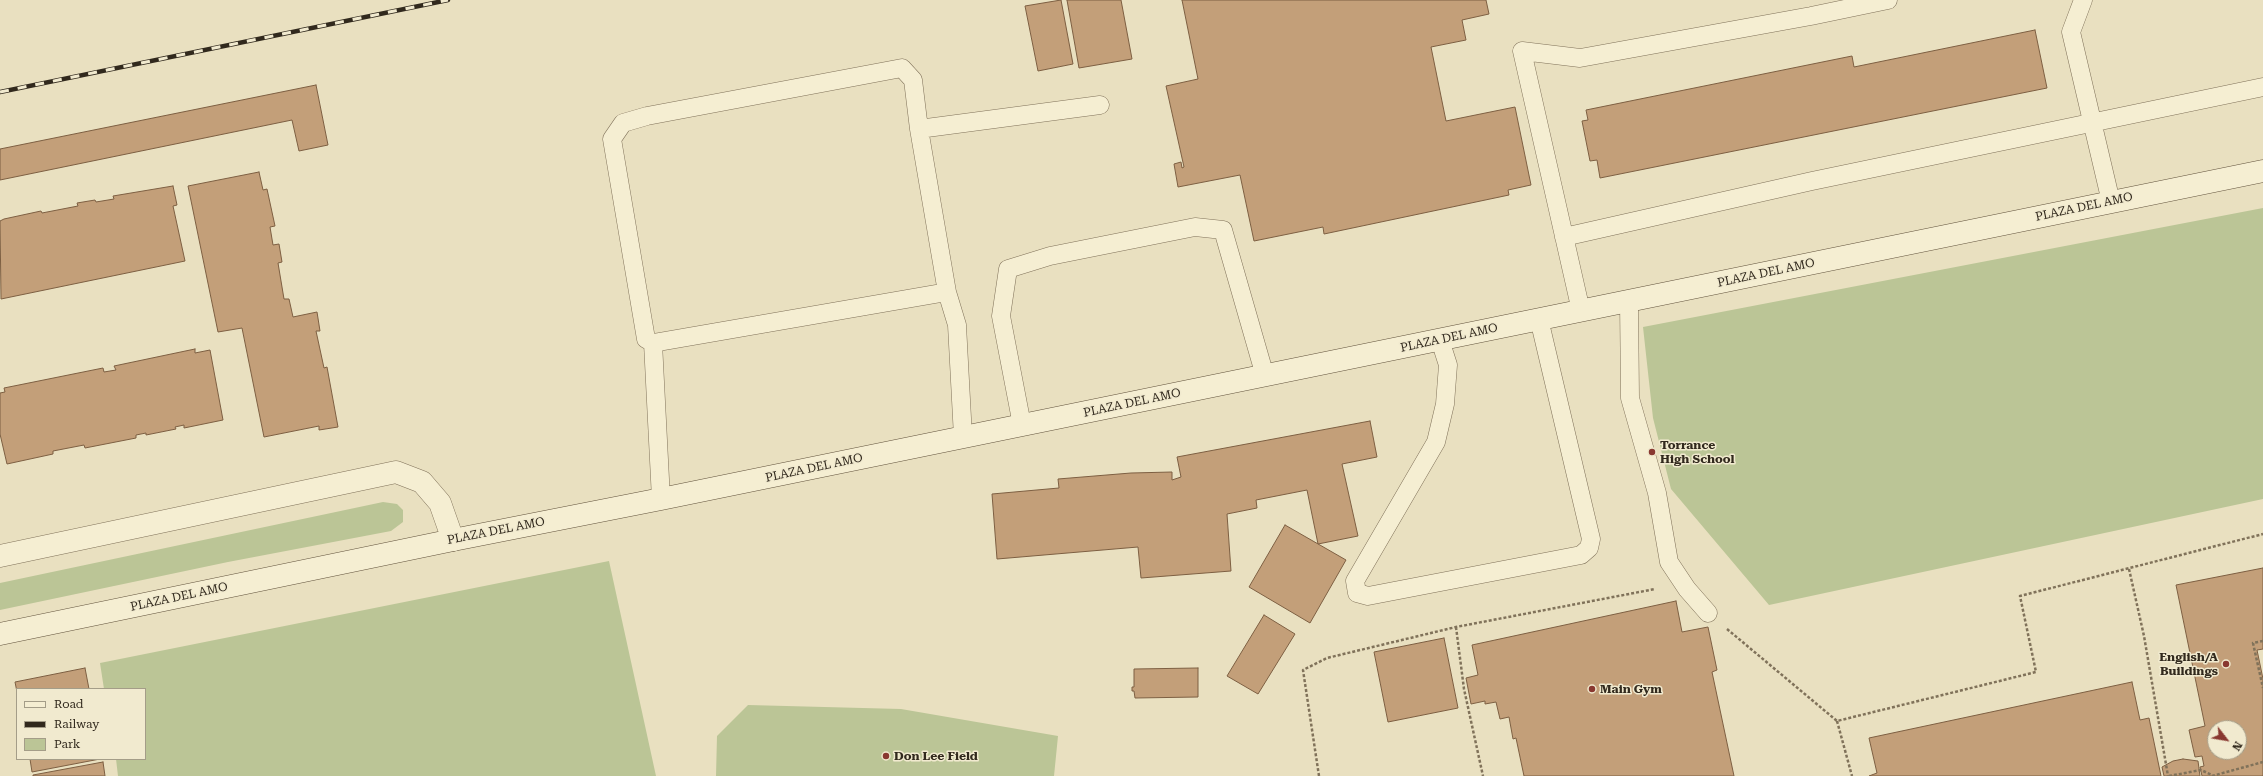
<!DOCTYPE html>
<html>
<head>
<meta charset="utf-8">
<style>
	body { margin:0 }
	#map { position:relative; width:2263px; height:776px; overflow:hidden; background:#e9e0c0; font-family:"Roboto Serif",serif }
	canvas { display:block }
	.legend { position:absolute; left:16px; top:688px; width:130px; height:72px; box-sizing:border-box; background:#f1eacf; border:1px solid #a49d88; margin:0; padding:5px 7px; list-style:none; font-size:12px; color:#31291d }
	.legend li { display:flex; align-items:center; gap:8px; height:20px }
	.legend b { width:20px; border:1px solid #a49d88 }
	.north { position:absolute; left:2207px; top:720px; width:40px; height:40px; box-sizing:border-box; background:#f1eacf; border:1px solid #a49d88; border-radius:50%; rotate:121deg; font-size:11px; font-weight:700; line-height:16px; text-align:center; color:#31291d }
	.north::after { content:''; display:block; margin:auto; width:14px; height:18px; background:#893830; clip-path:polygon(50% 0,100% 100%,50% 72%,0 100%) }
</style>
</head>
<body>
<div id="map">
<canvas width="2263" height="776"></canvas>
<ul class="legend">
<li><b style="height:5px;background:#f5eed2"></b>Road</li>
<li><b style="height:5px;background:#31291d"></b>Railway</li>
<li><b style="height:11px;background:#bbc596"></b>Park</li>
</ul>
<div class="north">N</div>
</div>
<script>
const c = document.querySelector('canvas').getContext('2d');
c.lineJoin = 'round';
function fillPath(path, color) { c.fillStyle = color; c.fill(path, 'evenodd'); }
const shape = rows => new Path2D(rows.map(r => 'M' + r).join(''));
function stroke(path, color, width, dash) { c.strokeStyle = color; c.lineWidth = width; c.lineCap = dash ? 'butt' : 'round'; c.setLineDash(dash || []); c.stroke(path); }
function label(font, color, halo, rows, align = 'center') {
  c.font = font + ' "Roboto Serif",serif'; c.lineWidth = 3; c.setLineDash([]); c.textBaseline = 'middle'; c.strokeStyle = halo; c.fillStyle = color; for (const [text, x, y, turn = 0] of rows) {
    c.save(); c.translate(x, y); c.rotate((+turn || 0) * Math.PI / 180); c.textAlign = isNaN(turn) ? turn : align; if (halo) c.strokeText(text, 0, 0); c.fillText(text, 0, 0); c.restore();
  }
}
fillPath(shape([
	[2263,208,2263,499,1769,605,1671,489,1653,418,1643,327],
	[383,502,397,504,403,510,403,522,391,531,228,562,0,610,0,583],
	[609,561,656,776,118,776,116,759,145,759,145,689,104,689,100,663],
	[748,705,901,709,1058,736,1054,776,716,776,717,736]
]), '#bbc596');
const building = shape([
	[1061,0,1073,64,1038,71,1025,6,1061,0],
	[1067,0,1121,0,1132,59,1079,68,1067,0],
	[1182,0,1486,0,1489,14,1462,20,1466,40,1431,47,1446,121,1515,107,1531,185,1508,190,1509,195,1324,234,1323,227,1254,241,1240,175,1178,187,1174,164,1181,162,1182,168,1184,167,1166,86,1198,79,1182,0],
	[2035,30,2047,88,1600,178,1597,160,1590,161,1582,121,1588,120,1586,110,1852,56,1854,67,2035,30],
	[316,85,328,145,299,151,292,120,0,180,0,149,316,85],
	[259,172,263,190,267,189,275,226,270,227,273,245,279,244,282,262,278,263,284,299,289,299,293,317,317,312,320,331,316,331,324,368,327,367,338,427,319,430,319,426,264,437,242,328,218,332,188,186,259,172],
	[173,186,177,205,173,206,185,261,1,299,0,221,4,219,41,211,42,213,78,206,77,203,95,200,96,202,114,199,113,196,173,186],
	[195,349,195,353,210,350,223,420,184,428,184,425,175,427,176,429,146,435,146,433,136,435,136,438,85,448,84,445,53,451,53,454,7,464,0,434,0,393,5,392,4,388,103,368,104,372,116,370,114,366,195,349],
	[1370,421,1377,457,1342,464,1358,536,1318,544,1307,490,1256,500,1257,508,1227,514,1231,571,1141,578,1138,547,997,559,992,494,1059,488,1058,479,1131,473,1172,472,1172,480,1181,477,1177,457,1370,421],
	[1285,525,1346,560,1310,623,1249,587,1285,525],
	[2263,568,2263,649,2257,650,2263,679,2263,776,2202,776,2200,767,2204,766,2202,756,2195,757,2189,730,2205,726,2176,585,2263,568],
	[2215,728,2239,728,2239,752,2215,752,2215,728],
	[1676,601,1682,632,1708,627,1717,670,1712,672,1734,776,1524,776,1516,738,1513,739,1509,717,1500,719,1496,702,1485,704,1485,701,1471,704,1466,678,1478,675,1472,645,1676,601],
	[1264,615,1295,634,1258,694,1227,676,1264,615],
	[1444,638,1458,708,1388,722,1374,652,1444,638],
	[85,668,89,689,17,689,17,692,15,682,85,668],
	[1198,668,1198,697,1135,698,1134,691,1132,691,1132,687,1134,687,1134,669,1198,668],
	[2132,682,2140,720,2149,718,2161,776,1869,776,1877,773,1869,738,2132,682],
	[30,759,100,759,32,772,30,759],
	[2183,759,2198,761,2200,776,2164,776,2162,767,2173,761,2183,759],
	[103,762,105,776,33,776,33,775,103,762]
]);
fillPath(building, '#c39f79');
stroke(building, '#7d5f42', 1);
const service = shape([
	[2083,0,2071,32,2111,202],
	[919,129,1100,105],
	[1564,237,1812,181,2263,87],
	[947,292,653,343,646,339,612,139,623,123,647,116,902,68,913,80,919,129,947,292,957,325,963,437],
	[1629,301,1630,398,1657,493,1669,562,1687,589,1708,613],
	[1581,311,1522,51,1580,58,1811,16,1888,0],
	[1440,340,1448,365,1445,404,1436,442,1355,581,1357,593,1368,596,1581,555,1589,548,1591,539,1539,319],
	[653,343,661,499],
	[1022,425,1001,316,1008,269,1050,256,1195,227,1223,230,1265,376]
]);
const minor = shape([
	[0,556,396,472,422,482,440,503,453,540]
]);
const secondary = shape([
	[0,634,453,540,661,499,2263,171]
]);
stroke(service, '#80725a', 19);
stroke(minor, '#80725a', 23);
stroke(secondary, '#62533d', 23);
stroke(shape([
	[2129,569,2144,636,2168,776],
	[1456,627,1464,689,1483,776],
	[1727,629,1837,721,2036,672,2020,596,2263,534],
	[2263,641,2253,643,2263,688],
	[1837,721,1852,776],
	[1319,776,1303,670,1327,658,1456,627,1655,589],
	[2169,776,2201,770,2212,775],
	[2212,776,2263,762]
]), '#80725a', 2.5, [3, 2]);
stroke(service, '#f5eed2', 18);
stroke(minor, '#f5eed2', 22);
stroke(secondary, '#f5eed2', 22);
const rail = shape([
	[0,92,448,0]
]);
stroke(rail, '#31291d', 4.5);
stroke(rail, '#f1eacf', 3, [9]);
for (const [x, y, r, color] of [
	[1652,452,4,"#893830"],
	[2226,664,4,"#893830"],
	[1592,689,4,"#893830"],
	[886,756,4,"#893830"]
]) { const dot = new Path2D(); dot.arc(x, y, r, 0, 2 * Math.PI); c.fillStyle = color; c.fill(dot); stroke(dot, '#f1eacf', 1.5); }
label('12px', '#31291d', '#f1eacf', [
	["PLAZA DEL AMO",2084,207,-12],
	["PLAZA DEL AMO",1766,273,-12],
	["PLAZA DEL AMO",1449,338,-12],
	["PLAZA DEL AMO",1132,403,-12],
	["PLAZA DEL AMO",814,468,-12],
	["PLAZA DEL AMO",496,531,-11],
	["PLAZA DEL AMO",179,597,-12]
]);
label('bold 12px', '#31291d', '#f1eacf', [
	["Torrance",1660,445],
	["High School",1660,459],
	["English/A",2218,657,"right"],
	["Buildings",2218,671,"right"],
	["Main Gym",1600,689],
	["Don Lee Field",894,756]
], 'left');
</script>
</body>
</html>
